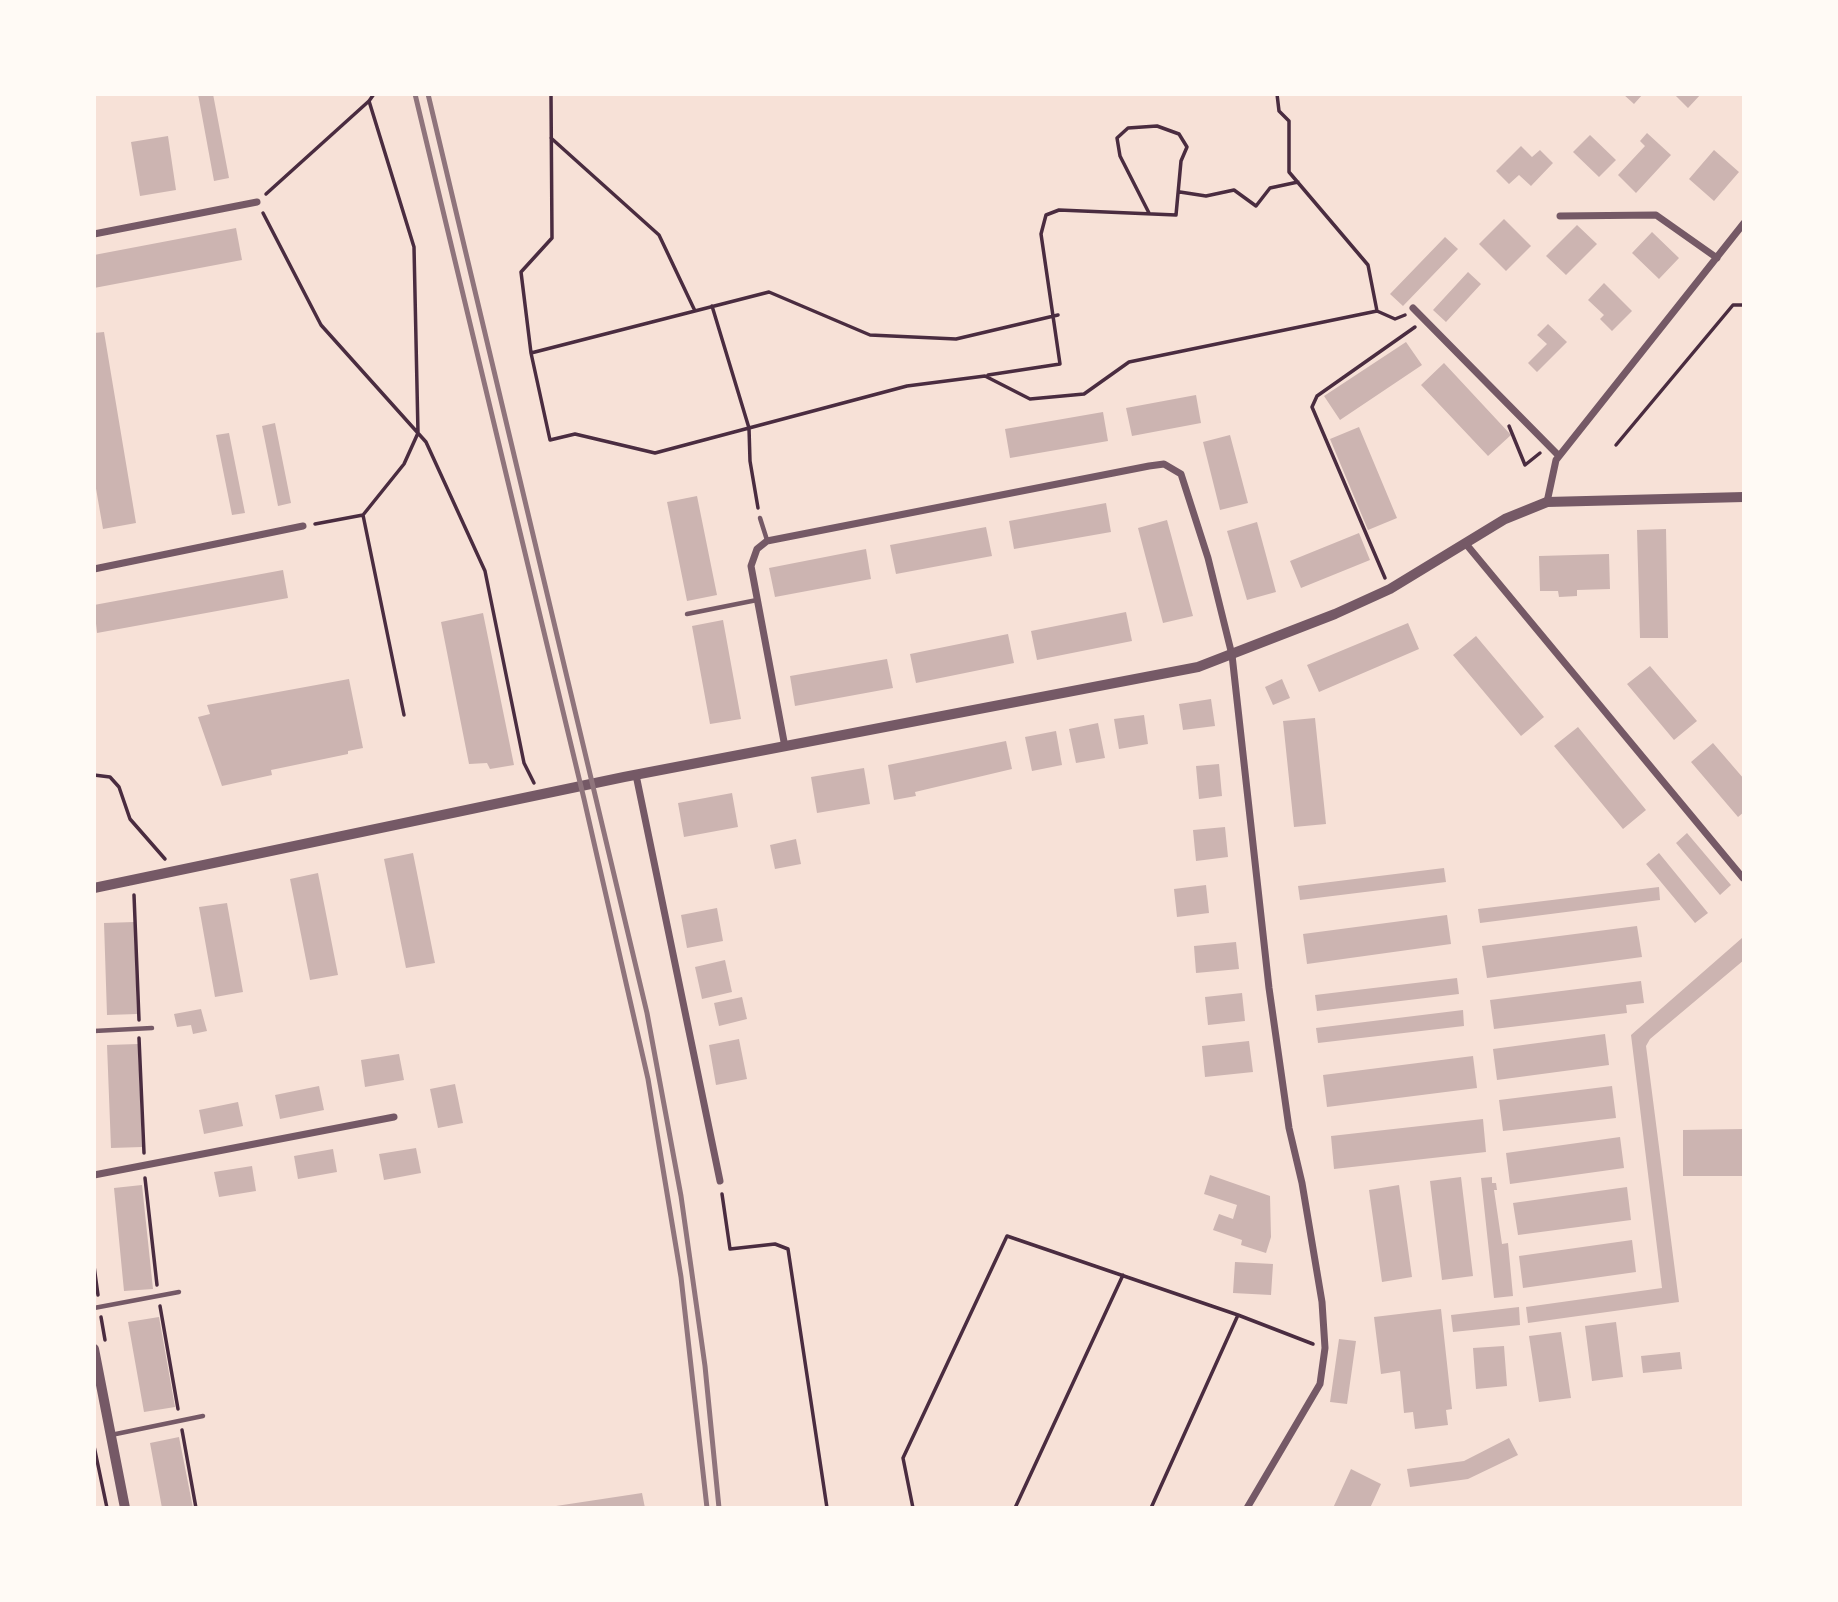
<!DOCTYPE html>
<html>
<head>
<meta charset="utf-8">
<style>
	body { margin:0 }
	#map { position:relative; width:1838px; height:1602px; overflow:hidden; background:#f7e1d7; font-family:"Alegreya Sans",sans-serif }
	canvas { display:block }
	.frame { position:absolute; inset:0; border:96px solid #fffaf5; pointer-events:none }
</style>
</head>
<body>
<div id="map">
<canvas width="1838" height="1602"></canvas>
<div class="frame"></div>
</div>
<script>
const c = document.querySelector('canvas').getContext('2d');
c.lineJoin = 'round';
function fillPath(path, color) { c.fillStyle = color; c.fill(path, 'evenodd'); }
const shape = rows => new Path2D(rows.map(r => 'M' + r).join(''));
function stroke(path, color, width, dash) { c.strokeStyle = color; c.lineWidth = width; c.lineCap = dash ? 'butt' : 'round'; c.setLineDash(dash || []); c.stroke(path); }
fillPath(shape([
	[198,94,213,94,229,178,214,181],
	[1623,94,1643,94,1634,104],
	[1674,94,1701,94,1688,108],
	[1647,133,1671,155,1636,193,1618,175,1645,146,1640,141],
	[1590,135,1616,160,1599,177,1573,152],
	[168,136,176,190,140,196,131,142],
	[1521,146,1532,157,1540,150,1553,163,1531,186,1519,175,1509,184,1496,171],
	[1714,150,1739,172,1714,201,1689,179],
	[1504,219,1531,246,1506,271,1479,244],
	[1577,225,1597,244,1566,275,1546,256],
	[236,228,242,260,94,288,94,255],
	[1652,232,1679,258,1659,279,1632,253],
	[1445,237,1458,249,1403,306,1390,294],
	[1468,272,1481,284,1446,322,1433,310],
	[1604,283,1632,311,1612,331,1600,319,1604,315,1588,300],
	[1548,324,1567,342,1537,372,1528,363,1547,344,1537,335],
	[104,332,136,523,103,529,94,477,94,333],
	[1406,342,1422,365,1340,420,1324,396],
	[1444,363,1511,435,1488,456,1421,385],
	[1196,395,1201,423,1132,436,1126,408],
	[1103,412,1108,441,1010,458,1005,429],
	[275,423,291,503,278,506,262,426],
	[1359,427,1397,518,1368,530,1330,439],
	[229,433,245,513,232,515,216,435],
	[1230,435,1248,503,1220,510,1203,442],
	[697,496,717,595,687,601,667,502],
	[1106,503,1111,532,1014,549,1009,521],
	[1167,520,1193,616,1163,623,1138,528],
	[1257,522,1276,592,1247,600,1227,531],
	[986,527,992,556,896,574,890,545],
	[1666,529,1668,638,1640,638,1637,530],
	[1359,533,1370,560,1301,588,1290,561],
	[866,549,871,579,775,597,769,568],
	[1609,554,1610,589,1577,590,1577,596,1559,597,1558,591,1540,591,1539,556],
	[283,570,288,598,97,633,94,605],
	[1126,612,1132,641,1037,660,1031,631],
	[483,613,514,765,490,769,487,763,469,764,441,622],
	[723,620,741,719,710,724,692,626],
	[1408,623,1419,649,1319,692,1307,665],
	[1008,634,1014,663,916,683,910,654],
	[1476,636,1544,717,1521,736,1453,655],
	[887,659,893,688,795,706,790,676],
	[1650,666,1697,721,1674,740,1627,684],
	[349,679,363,748,348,751,348,754,271,770,272,775,222,786,198,717,210,714,207,705],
	[1282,679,1290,698,1273,705,1265,687],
	[1211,699,1215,726,1183,730,1179,704],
	[1144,715,1148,744,1119,749,1114,719],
	[1315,718,1326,824,1294,827,1283,721],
	[1098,723,1105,758,1076,763,1069,729],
	[1578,727,1646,810,1623,829,1554,746],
	[1056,731,1062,765,1032,771,1025,737],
	[1006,741,1012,769,915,792,916,796,894,800,888,765],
	[1713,743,1744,779,1744,812,1738,817,1691,762],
	[1219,764,1222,796,1199,799,1196,766],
	[864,768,870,804,817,813,811,777],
	[732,793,738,827,684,837,678,803],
	[1225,827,1228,857,1196,861,1193,830],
	[1687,833,1731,885,1720,895,1676,843],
	[796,839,801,864,775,869,770,845],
	[413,853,435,963,406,968,384,859],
	[1659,853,1708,913,1695,923,1646,864],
	[1444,868,1446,882,1300,900,1298,886],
	[318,873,338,975,310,980,290,879],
	[1206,885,1209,913,1177,917,1174,889],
	[1659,887,1660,900,1480,923,1478,909],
	[227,903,243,992,215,997,199,907],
	[717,908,723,941,687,948,681,915],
	[1447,915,1451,944,1307,964,1303,934],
	[134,922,137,1014,107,1015,104,923],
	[1637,926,1642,957,1487,978,1482,946],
	[1742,938,1744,960,1650,1039,1646,1046,1679,1302,1528,1323,1526,1307,1662,1288,1631,1035],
	[1236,942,1239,969,1196,973,1194,946],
	[725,960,732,992,702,999,695,967],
	[1457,978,1459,994,1317,1011,1315,995],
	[1641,981,1644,1003,1626,1005,1627,1013,1494,1029,1490,1000],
	[1242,993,1245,1021,1208,1025,1205,997],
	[742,997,747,1019,719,1026,714,1003],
	[201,1009,207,1031,193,1034,191,1025,177,1027,174,1014],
	[1463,1010,1464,1026,1318,1043,1316,1028],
	[1605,1034,1609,1065,1497,1080,1493,1049],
	[739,1039,747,1079,716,1085,709,1045],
	[1249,1041,1253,1072,1205,1077,1202,1046],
	[138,1044,142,1147,111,1148,107,1045],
	[399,1054,404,1080,365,1087,361,1060],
	[1473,1056,1477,1088,1327,1107,1323,1075],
	[455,1084,463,1123,438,1128,430,1089],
	[319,1086,324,1110,280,1119,275,1095],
	[1612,1086,1616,1118,1503,1131,1499,1100],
	[238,1102,243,1126,204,1134,199,1110],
	[1483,1119,1486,1152,1334,1169,1331,1136],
	[1744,1129,1744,1176,1683,1176,1683,1130],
	[1620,1137,1624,1168,1510,1184,1506,1153],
	[416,1148,421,1173,384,1180,379,1154],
	[333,1149,337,1172,298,1179,294,1156],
	[252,1166,256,1191,219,1197,214,1172],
	[1210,1175,1270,1196,1271,1237,1266,1253,1241,1245,1242,1240,1213,1230,1219,1214,1233,1219,1237,1205,1204,1194],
	[1461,1177,1473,1276,1442,1280,1430,1181],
	[1492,1177,1492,1183,1496,1183,1497,1190,1494,1190,1502,1244,1508,1243,1513,1296,1494,1298,1481,1178],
	[142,1185,153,1289,124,1291,114,1188],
	[1399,1185,1412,1277,1382,1282,1369,1190],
	[1627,1187,1631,1220,1518,1235,1513,1203],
	[1632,1240,1636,1272,1523,1288,1519,1256],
	[1235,1262,1273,1264,1271,1295,1233,1293],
	[1519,1307,1520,1325,1453,1332,1451,1315],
	[1441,1309,1452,1409,1446,1410,1448,1425,1415,1429,1413,1412,1404,1413,1400,1371,1381,1374,1374,1317],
	[159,1317,175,1407,144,1412,128,1322],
	[1616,1322,1623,1377,1592,1381,1585,1326],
	[1561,1332,1571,1398,1539,1402,1529,1336],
	[1339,1339,1356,1341,1347,1404,1330,1402],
	[1504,1346,1507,1386,1476,1389,1473,1348],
	[1680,1352,1682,1369,1643,1373,1641,1356],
	[179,1437,193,1508,162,1508,150,1443],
	[1509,1438,1518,1455,1468,1479,1410,1487,1407,1469,1464,1461],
	[1351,1469,1381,1484,1370,1508,1333,1508],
	[642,1493,645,1508,556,1508,556,1506]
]), '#ccb4b1');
stroke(shape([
	[1277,94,1279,111,1289,121,1289,172,1368,265,1377,311],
	[551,138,659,235,695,311],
	[1180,192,1206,196,1234,190,1256,206,1270,188,1298,182],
	[266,194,369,101],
	[263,213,321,325,426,442,485,571,524,763,534,783],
	[712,306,749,428,750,461,758,508],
	[1058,315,956,339,870,335,769,292,531,353,550,440,575,434,655,453,907,386,985,376,1030,399,1084,394,1129,362,1377,311,1395,319,1405,315],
	[531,353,521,272,552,238,551,94],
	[988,375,1060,364,1041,234,1046,215,1059,210,1176,215,1181,161,1187,147,1179,134,1157,126,1128,128,1117,138,1120,156,1149,213],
	[1509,426,1525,465,1540,453],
	[1616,445,1733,305,1744,305],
	[363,515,404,464,418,433,414,247,369,101,374,94],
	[315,524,363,515,404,715],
	[1385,578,1312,407,1317,396,1415,327],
	[94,775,110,777,119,787,130,819,165,859],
	[134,895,139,1020],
	[139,1038,144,1153],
	[145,1178,157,1285],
	[722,1194,730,1249,775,1244,788,1249,827,1508],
	[94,1266,98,1295],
	[160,1306,178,1409],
	[101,1317,105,1340],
	[182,1430,196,1508],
	[94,1446,107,1508],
	[913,1508,903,1458,1007,1236,1238,1315,1313,1344],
	[1015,1508,1123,1275],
	[1151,1508,1238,1315]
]), '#4a2c40', 3.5);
stroke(shape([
	[760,518,767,540],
	[687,614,757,600],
	[94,1031,152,1028],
	[94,1308,179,1292],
	[111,1435,203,1416]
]), '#755966', 4.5);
stroke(shape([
	[1560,216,1656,215,1717,258],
	[94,234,257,202],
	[1413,308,1559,456],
	[1547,502,1556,460,1744,223],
	[1466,544,1743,878],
	[94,569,303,526],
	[785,747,751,566,757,549,767,541,1149,466,1164,464,1181,474,1208,558,1232,655,1269,988,1289,1128,1302,1183,1322,1302,1325,1348,1320,1384,1247,1508],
	[636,775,720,1181],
	[94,1175,394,1117]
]), '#755966', 7);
stroke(shape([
	[94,888,624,777,1198,667,1335,614,1390,589,1505,519,1547,502,1744,497],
	[94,1349,125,1508]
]), '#755966', 10);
stroke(shape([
	[415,94,584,799,648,1079,681,1277,707,1508],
	[428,94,647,1013,681,1196,705,1366,719,1508]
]), '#8f747c', 5);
</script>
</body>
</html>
